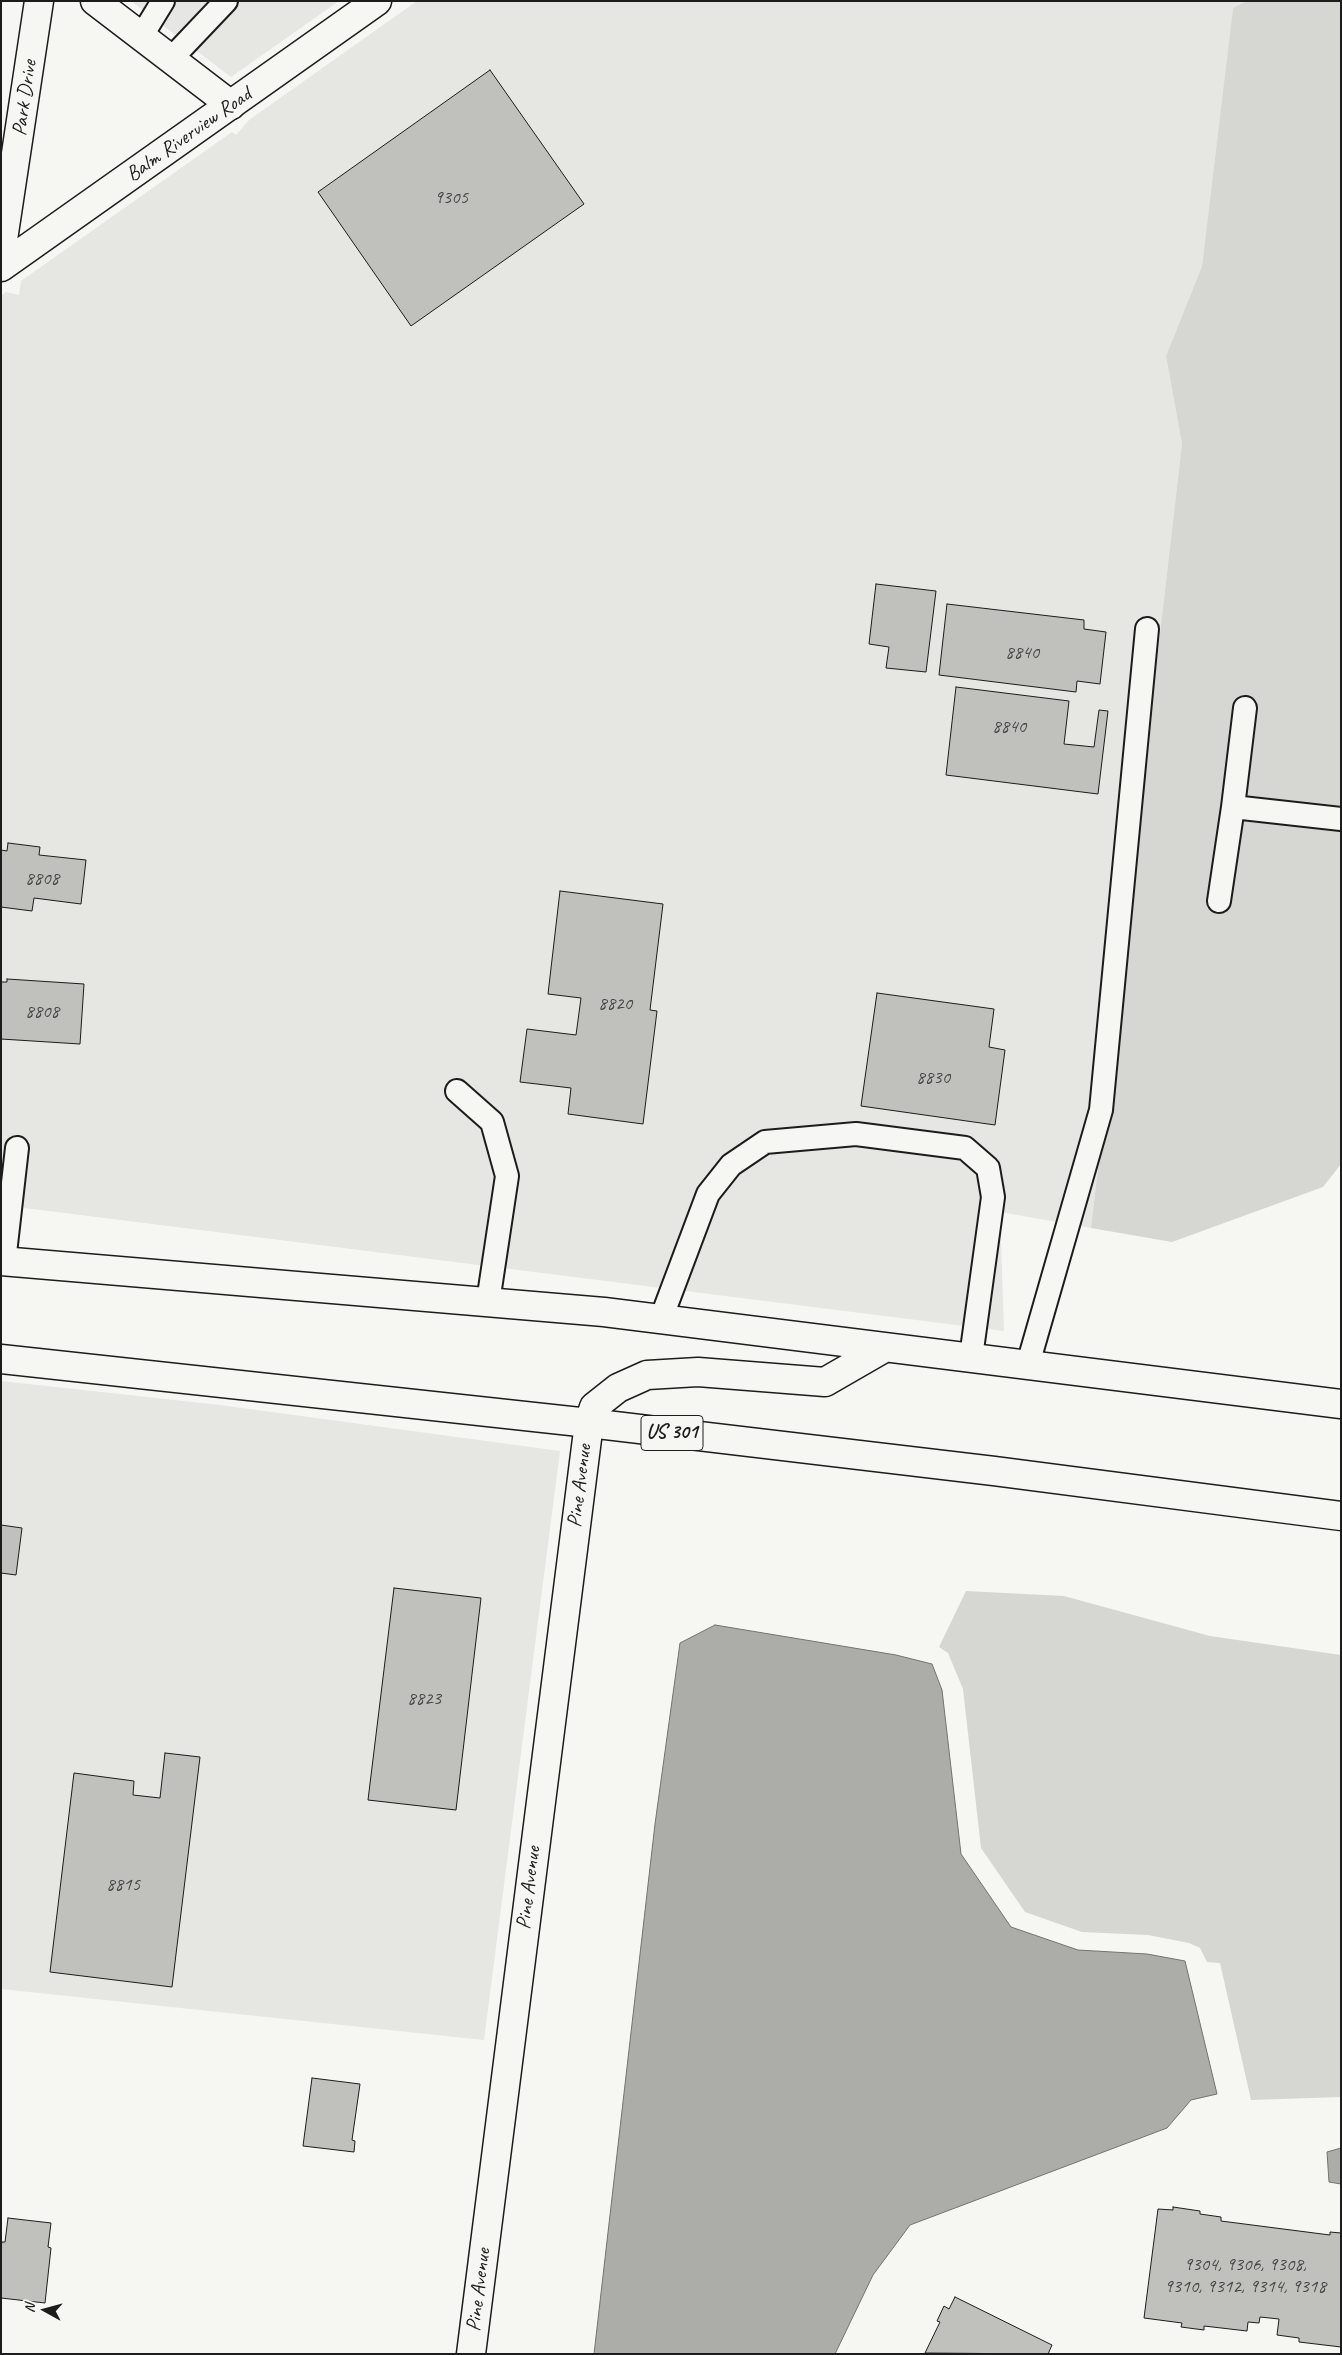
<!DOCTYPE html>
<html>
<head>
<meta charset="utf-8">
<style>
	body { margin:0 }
	#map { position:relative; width:1342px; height:2355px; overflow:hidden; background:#f6f6f2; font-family:Caveat,sans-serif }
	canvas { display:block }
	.frame { position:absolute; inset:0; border:2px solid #1c1c1c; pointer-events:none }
	.north { position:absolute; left:20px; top:2285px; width:50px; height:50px; -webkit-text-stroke:4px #f6f6f2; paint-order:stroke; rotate:277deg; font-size:14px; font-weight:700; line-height:20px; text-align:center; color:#1c1c1c }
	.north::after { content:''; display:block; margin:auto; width:18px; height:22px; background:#1c1c1c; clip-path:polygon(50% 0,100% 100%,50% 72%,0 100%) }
</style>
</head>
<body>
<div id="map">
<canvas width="1342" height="2355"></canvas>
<div class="frame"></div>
<div class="north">N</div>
</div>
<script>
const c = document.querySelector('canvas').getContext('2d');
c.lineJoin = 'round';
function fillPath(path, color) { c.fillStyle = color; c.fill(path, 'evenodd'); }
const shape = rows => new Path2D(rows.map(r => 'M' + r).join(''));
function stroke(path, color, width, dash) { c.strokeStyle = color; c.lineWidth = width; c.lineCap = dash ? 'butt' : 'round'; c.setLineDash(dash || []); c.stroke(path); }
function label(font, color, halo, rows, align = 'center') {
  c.font = font + ' Caveat,sans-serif'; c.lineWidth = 4; c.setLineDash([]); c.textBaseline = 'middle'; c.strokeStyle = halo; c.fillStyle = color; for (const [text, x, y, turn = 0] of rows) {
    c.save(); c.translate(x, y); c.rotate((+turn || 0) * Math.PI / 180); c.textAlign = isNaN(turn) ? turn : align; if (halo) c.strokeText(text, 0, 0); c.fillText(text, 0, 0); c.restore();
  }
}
fillPath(shape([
	[131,1,339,1,231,77],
	[417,1,1247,1,1233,9,1202,266,1166,356,1182,444,1091,1228,1000,1212,1004,1331,1,1205,1,296,6,292,19,295,21,281,232,132,236,135,249,120],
	[1,1381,220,1405,560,1451,484,2040,1,1989]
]), '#e6e6e2');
fillPath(shape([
	[1247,1,1341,1,1341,1164,1323,1187,1172,1242,1091,1228,1182,444,1166,356,1202,266,1233,8],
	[966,1591,1064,1596,1210,1636,1341,1655,1341,2097,1251,2100,1220,1963,1207,1962,1200,1948,1189,1943,1148,1935,1082,1932,1025,1912,981,1848,963,1689,948,1653,939,1647]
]), '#d6d6d2');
const water = shape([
	[715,1625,896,1655,932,1664,942,1690,961,1854,1011,1927,1078,1950,1147,1954,1185,1961,1217,2094,1191,2100,1167,2128,910,2225,873,2275,835,2354,594,2354,655,1824,680,1643,715,1625],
	[1341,2148,1341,2184,1329,2182,1327,2152,1341,2148]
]);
fillPath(water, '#acaca9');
stroke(water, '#727271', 1);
const building = shape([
	[490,70,584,204,411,326,318,192,490,70],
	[876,584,936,591,926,672,886,668,889,647,869,644,876,584],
	[947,604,1084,620,1084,629,1106,632,1100,684,1077,681,1076,692,939,675,947,604],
	[956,687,1069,701,1064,744,1094,747,1099,710,1108,711,1098,794,946,775,956,687],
	[8,843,40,847,39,855,86,860,81,904,34,898,32,911,1,907,1,850,7,851,8,843],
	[560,891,663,904,650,1010,657,1011,643,1124,568,1114,571,1088,520,1082,527,1029,576,1035,581,998,548,994,560,891],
	[7,979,84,984,80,1044,1,1039,1,982,7,982,7,979],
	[877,993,994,1009,989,1047,1005,1050,995,1125,861,1106,877,993],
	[1,1525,22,1528,16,1575,1,1573,1,1525],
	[394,1588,481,1598,456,1810,368,1800,394,1588],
	[165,1753,200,1757,172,1987,50,1972,74,1773,134,1781,133,1795,160,1798,165,1753],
	[312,2078,360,2084,352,2140,355,2141,354,2152,303,2146,312,2078],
	[1173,2207,1200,2211,1200,2214,1221,2217,1221,2221,1330,2235,1330,2232,1341,2233,1341,2347,1299,2342,1299,2338,1277,2335,1279,2319,1260,2317,1259,2323,1248,2322,1247,2331,1204,2326,1204,2330,1181,2327,1182,2323,1144,2318,1158,2209,1173,2210,1173,2207],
	[8,2218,51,2223,48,2247,51,2248,45,2303,1,2298,1,2246,2,2242,5,2242,8,2218],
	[955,2297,1052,2345,1048,2354,925,2353,940,2322,937,2321,944,2306,949,2309,955,2297]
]);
fillPath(building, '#c0c0bd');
stroke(building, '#1c1c1c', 1);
const lane = shape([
	[141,37,163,1],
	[170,60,226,1],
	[1245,708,1233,807,1341,819],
	[1219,901,1233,807],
	[457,1091,492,1122,507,1176,488,1302],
	[4,1262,17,1148],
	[661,1319,708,1194,731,1165,765,1142,856,1134,965,1148,988,1168,993,1197,971,1357],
	[1028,1364,1101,1110,1147,629]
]);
const street = shape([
	[95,1,231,105],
	[471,2354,589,1423]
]);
const secondary = shape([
	[1,253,39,1],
	[1,267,377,1]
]);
const primary = shape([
	[1,1261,604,1312,1341,1404],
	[1,1359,589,1423,994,1471,1341,1516],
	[589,1423,594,1407,618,1388,647,1375,698,1372,825,1382,884,1348]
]);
stroke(lane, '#1c1c1c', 26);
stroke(street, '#1c1c1c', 31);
stroke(secondary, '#1c1c1c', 31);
stroke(primary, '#1c1c1c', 31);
stroke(lane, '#f6f6f2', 22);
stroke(street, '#f6f6f2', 28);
stroke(secondary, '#f6f6f2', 28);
stroke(primary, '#f6f6f2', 28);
label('19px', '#454544', null, [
	["9305",451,198],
	["8840",1022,653],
	["8840",1009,727],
	["8808",42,879],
	["8820",615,1004],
	["8808",42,1012],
	["8830",933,1078],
	["8823",424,1699],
	["8815",123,1885],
	["9304, 9306, 9308,",1245,2265],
	["9310, 9312, 9314, 9318",1245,2287]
]);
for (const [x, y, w] of [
	[672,1433,62]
]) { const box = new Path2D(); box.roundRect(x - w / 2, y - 17.5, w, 35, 4); c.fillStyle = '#f6f6f2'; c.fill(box); stroke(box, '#1c1c1c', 1); }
label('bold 20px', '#1c1c1c', null, [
	["US 301",672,1433]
]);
label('21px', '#1c1c1c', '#f6f6f2', [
	["Park Drive",25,98,-82],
	["Balm Riverview Road",189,135,-35],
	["Pine Avenue",580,1486,-83],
	["Pine Avenue",529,1888,-83],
	["Pine Avenue",479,2290,-83]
]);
</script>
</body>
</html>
